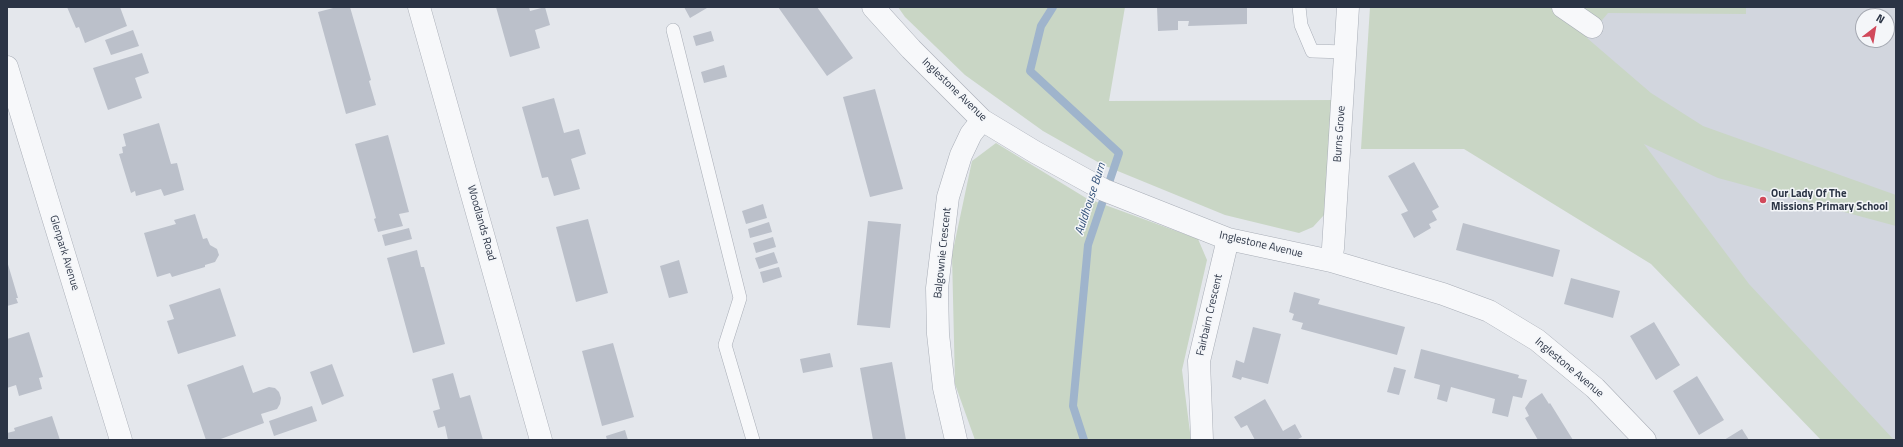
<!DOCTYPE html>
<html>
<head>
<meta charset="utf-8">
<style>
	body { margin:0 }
	#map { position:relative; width:1903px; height:447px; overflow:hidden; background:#e4e7ec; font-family:"Titillium Web",sans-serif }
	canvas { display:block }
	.frame { position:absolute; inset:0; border:8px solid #2b3445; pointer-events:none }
	.north { position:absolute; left:1855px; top:8px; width:40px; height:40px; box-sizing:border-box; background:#f4f6f9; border:1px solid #a4a8b1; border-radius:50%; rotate:31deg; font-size:11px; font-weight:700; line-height:16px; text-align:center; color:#2b3445 }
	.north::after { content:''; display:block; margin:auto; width:14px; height:18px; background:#d1495b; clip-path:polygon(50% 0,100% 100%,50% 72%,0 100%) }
</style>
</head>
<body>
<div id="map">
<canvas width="1903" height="447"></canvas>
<div class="frame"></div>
<div class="north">N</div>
</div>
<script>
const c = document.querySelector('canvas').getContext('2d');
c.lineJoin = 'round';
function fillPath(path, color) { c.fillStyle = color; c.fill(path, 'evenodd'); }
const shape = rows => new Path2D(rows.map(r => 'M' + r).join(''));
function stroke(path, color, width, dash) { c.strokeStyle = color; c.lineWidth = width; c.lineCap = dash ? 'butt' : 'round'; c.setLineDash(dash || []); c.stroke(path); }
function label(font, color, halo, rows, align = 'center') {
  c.font = font + ' "Titillium Web",sans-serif'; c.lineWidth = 3; c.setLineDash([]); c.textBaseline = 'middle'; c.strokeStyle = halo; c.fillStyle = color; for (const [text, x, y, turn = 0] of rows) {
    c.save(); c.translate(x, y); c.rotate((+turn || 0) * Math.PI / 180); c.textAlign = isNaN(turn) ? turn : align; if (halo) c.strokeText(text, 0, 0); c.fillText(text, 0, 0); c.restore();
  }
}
fillPath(shape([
	[1454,7,1896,7,1896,440,1850,440],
	[1863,16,1887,16,1887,40,1863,40]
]), '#d2d6de');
fillPath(shape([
	[898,7,1125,7,1109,101,1337,100,1324,215,1313,227,1299,233,1225,215,1103,165,1043,131,965,75,905,17],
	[1370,7,1746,7,1746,14,1608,13,1587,38,1651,93,1703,126,1896,195,1896,226,1718,178,1644,144,1749,284,1894,440,1821,440,1651,264,1464,149,1361,149],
	[996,143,1086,198,1198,239,1207,260,1182,370,1191,440,975,440,955,384,952,255,972,161]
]), '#c9d6c5');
stroke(shape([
	[1053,7,1041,26,1030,71,1119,153,1088,245,1073,406,1084,440]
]), '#9fb4cc', 8);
fillPath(shape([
	[67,7,120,7,127,26,85,43,79,27,76,28],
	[337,7,350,7,371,80,369,81,376,105,346,114,318,12],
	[496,7,529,7,530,11,545,7,550,25,535,30,540,48,510,57],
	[684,7,706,7,707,8,690,18],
	[778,7,817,7,853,58,827,76],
	[1157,7,1247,7,1247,24,1188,26,1189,21,1178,21,1178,30,1158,31],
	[133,30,139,46,111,55,105,40],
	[711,31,714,41,696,46,693,36],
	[142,53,149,73,135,78,142,98,108,110,93,68],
	[724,65,727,77,704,83,701,72],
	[875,89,903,189,870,197,843,97],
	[554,98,564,133,579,129,586,154,571,159,580,189,554,196,548,177,542,178,522,107],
	[159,123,171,164,177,163,184,190,164,196,161,189,136,196,135,191,131,193,119,154,123,153,122,147,126,146,123,134],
	[388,135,409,212,399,214,403,226,378,232,374,219,376,218,355,144],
	[1414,162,1439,207,1432,211,1437,220,1429,224,1431,228,1414,238,1401,214,1408,211,1388,176],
	[763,204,767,218,746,224,742,211],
	[195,214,203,239,207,238,210,245,217,249,219,255,215,262,205,265,205,267,172,277,170,273,157,277,144,233,176,224,174,220],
	[588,219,608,293,576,302,556,227],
	[868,221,901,224,890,328,857,325],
	[769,222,772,232,750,238,748,229],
	[1463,223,1560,250,1553,277,1456,250],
	[409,228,412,239,385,246,382,235],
	[773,237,776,247,756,253,753,243],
	[417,250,421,267,424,267,445,344,413,353,387,258],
	[774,252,778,263,759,269,755,258],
	[679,260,688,293,669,298,660,266],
	[7,261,18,298,16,298,18,303,7,306],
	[779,267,782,277,763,283,760,272],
	[1571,278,1620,291,1613,318,1564,304],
	[220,288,236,336,178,354,167,321,174,319,169,305],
	[1294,292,1320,299,1318,304,1405,327,1397,355,1301,329,1303,323,1292,320,1294,314,1289,312],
	[1654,322,1680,365,1656,380,1630,336],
	[1253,327,1281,334,1268,384,1242,377,1241,380,1232,377,1236,360,1244,363],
	[29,332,43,377,39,378,42,389,19,396,16,385,7,388,7,339],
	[613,343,634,417,602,426,582,351],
	[1421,349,1519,375,1518,378,1527,380,1522,398,1513,396,1508,417,1492,413,1495,399,1451,387,1447,402,1437,399,1440,385,1414,378],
	[830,353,833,367,803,373,800,359],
	[892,362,906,440,873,440,860,368],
	[332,364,344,396,322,405,310,372],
	[243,365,253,393,269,387,275,388,279,392,281,398,280,404,277,409,261,414,264,423,218,440,206,440,187,385],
	[1394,367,1406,370,1399,395,1387,392],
	[453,373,460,398,470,395,483,440,448,440,445,426,438,428,433,411,440,409,432,379],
	[1697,376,1724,420,1699,435,1673,391],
	[1542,393,1549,404,1550,403,1573,440,1538,440,1525,418,1529,416,1525,408,1530,401],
	[1265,399,1283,431,1295,424,1302,437,1296,440,1255,440,1247,425,1241,428,1234,417],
	[312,406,317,421,274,436,269,421],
	[52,416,60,440,8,440,7,433,15,431,14,428],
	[1742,429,1749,440,1724,440],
	[625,430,628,440,607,440,606,436]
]), '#bbc0ca');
const service = shape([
	[1299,7,1301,25,1312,51,1346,52],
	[673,30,740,298,725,345,753,440]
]);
const minor = shape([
	[419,7,541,440],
	[873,7,911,49,982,120,1035,152,1104,190,1228,239,1331,261,1443,294,1489,311,1537,340,1595,388,1645,440],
	[1563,7,1592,27],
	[7,67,121,440],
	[1331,261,1333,248,1348,7],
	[956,440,944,388,938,334,937,288,948,197,961,155,971,134,982,120],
	[1202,440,1199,361,1228,239]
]);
stroke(service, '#a9aeb7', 14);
stroke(minor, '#a9aeb7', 23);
stroke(service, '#f7f8fa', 13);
stroke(minor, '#f7f8fa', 22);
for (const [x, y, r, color] of [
	[1763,200,4,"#d1495b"]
]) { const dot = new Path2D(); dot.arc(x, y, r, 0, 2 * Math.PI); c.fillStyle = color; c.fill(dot); stroke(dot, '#f4f6f9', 1.5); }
label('11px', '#2b3445', '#f4f6f9', [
	["Inglestone Avenue",954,90,44],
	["Burns Grove",1340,134,-86],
	["Woodlands Road",481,223,74],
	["Inglestone Avenue",1261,245,13],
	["Glenpark Avenue",64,253,73],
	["Balgownie Crescent",943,253,-84],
	["Fairbairn Crescent",1210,315,-77],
	["Inglestone Avenue",1569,368,40]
]);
label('bold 11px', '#2b3445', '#f4f6f9', [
	["Our Lady Of The",1771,194],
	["Missions Primary School",1771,207]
], 'left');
label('italic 12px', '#34527a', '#f4f6f9', [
	["Auldhouse Burn",1091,199,-72]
]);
</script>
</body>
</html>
